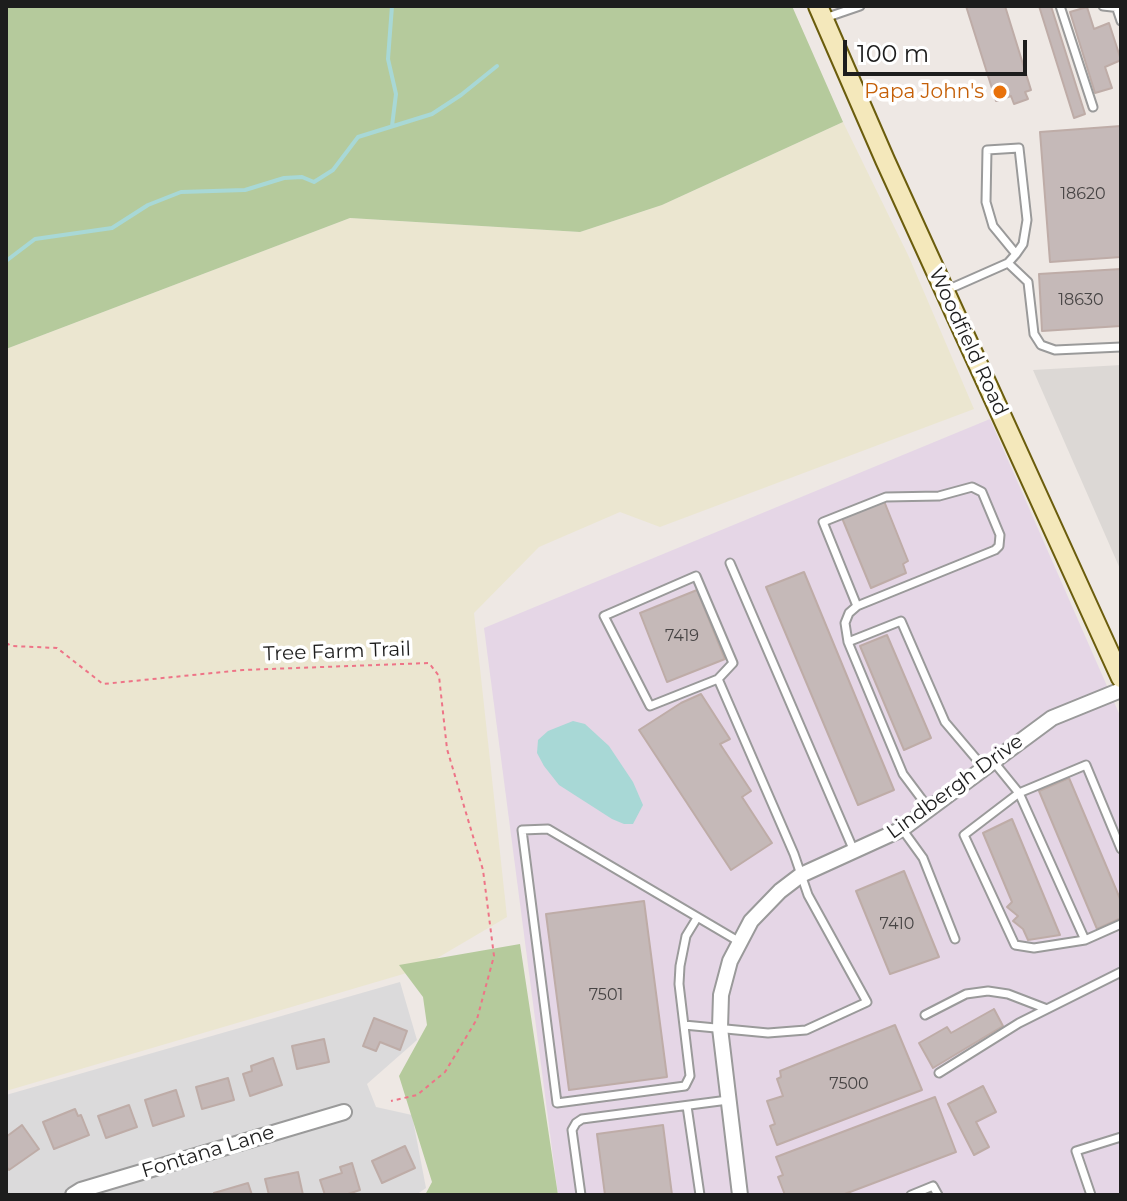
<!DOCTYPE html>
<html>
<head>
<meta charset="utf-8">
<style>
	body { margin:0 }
	#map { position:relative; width:1127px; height:1201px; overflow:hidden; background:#eee8e4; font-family:Montserrat,sans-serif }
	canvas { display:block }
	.frame { position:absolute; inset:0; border:8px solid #1d1d1d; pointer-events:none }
	.scale { position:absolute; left:843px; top:40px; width:184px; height:36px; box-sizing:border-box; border:4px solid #1d1d1d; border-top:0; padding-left:10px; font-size:24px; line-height:28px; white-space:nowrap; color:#1d1d1d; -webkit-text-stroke:6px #fff; paint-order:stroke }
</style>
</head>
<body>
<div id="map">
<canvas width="1127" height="1201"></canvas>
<div class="frame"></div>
<div class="scale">100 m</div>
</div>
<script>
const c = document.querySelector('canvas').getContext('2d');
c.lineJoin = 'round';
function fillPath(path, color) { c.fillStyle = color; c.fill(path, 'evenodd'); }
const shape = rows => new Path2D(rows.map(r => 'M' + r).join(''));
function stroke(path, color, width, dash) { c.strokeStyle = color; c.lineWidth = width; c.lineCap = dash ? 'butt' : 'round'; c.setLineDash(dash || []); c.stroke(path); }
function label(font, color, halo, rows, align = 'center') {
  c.font = font + ' Montserrat,sans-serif'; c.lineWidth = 7; c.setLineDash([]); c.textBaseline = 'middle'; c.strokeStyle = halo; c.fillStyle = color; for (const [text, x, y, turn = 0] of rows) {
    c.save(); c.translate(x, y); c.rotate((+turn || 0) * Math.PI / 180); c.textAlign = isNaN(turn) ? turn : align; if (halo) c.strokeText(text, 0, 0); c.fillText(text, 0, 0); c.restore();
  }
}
fillPath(shape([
	[400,982,417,1040,367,1084,376,1107,412,1115,426,1188,416,1195,6,1195,6,1095]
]), '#dbdadb');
fillPath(shape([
	[990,419,1121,718,1121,1195,558,1195,484,628]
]), '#e5d6e6');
fillPath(shape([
	[1121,365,1121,571,1033,370]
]), '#dcd8d5');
fillPath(shape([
	[843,122,909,257,974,409,660,527,620,512,539,547,474,613,507,917,417,970,6,1091,6,349,350,218,580,232,662,205]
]), '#ebe6d0');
fillPath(shape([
	[6,6,792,6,843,122,662,205,580,232,350,218,6,349],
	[520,944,558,1195,425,1195,432,1182,399,1076,427,1025,423,997,399,965]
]), '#b5ca9c');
fillPath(shape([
	[573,721,585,724,609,746,633,782,643,805,633,824,624,824,612,819,559,785,544,766,537,753,538,740,548,731]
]), '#a8d8d6');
stroke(shape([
	[392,6,388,59,396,94,392,126],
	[6,261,35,239,112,228,148,205,181,192,245,190,284,178,302,177,314,182,333,170,358,137,432,114,461,95,497,66]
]), '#a8d8d6', 4);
const building = shape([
	[966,6,1005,6,1031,90,1025,92,1028,99,1014,104,1011,96,996,101,966,6],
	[1039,6,1051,6,1085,114,1074,118,1039,6],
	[1087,7,1094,29,1109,23,1121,60,1105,67,1112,88,1095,93,1070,12,1087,7],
	[1121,126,1121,257,1050,262,1040,132,1121,126],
	[1121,269,1121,326,1042,331,1039,274,1121,269],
	[884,501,908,561,903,564,906,573,871,588,842,518,884,501],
	[804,572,894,790,858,805,766,587,804,572],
	[697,590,725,659,667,682,640,613,697,590],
	[887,635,931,738,904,750,860,646,887,635],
	[701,694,730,739,720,744,751,791,742,797,772,843,731,870,639,730,681,703,701,694],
	[1069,778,1121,901,1121,918,1097,929,1039,791,1069,778],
	[1012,819,1060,935,1028,940,1023,929,1013,921,1018,916,1007,907,1012,902,983,833,1012,819],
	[904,871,939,957,890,974,856,891,904,871],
	[644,901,667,1077,569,1090,546,914,644,901],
	[994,1009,1003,1026,933,1068,919,1043,947,1027,951,1033,994,1009],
	[374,1018,407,1031,400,1050,380,1042,376,1051,363,1046,374,1018],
	[895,1025,922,1090,777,1145,770,1126,775,1124,767,1101,783,1096,777,1079,781,1077,780,1071,895,1025],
	[324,1039,329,1062,297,1069,292,1046,324,1039],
	[273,1058,282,1085,250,1096,243,1074,252,1071,251,1066,273,1058],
	[228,1078,234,1100,202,1109,196,1087,228,1078],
	[983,1086,996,1112,976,1122,989,1147,974,1155,948,1104,983,1086],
	[176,1090,184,1116,153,1126,145,1100,176,1090],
	[935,1097,956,1152,842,1195,785,1195,778,1177,783,1175,776,1157,935,1097],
	[129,1105,137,1127,106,1138,98,1116,129,1105],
	[75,1109,78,1116,81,1115,89,1135,54,1149,43,1122,75,1109],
	[22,1125,39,1149,9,1170,6,1166,6,1137,22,1125],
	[663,1125,672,1195,605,1195,597,1134,663,1125],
	[405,1146,415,1168,382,1183,372,1161,405,1146],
	[352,1163,360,1190,345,1195,325,1195,320,1180,342,1173,340,1167,352,1163],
	[298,1172,303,1195,269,1195,265,1179,298,1172],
	[248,1183,252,1195,214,1195,214,1193,248,1183]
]);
fillPath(building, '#c5b9b8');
stroke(building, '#beaca7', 2);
const lane = shape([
	[1060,6,1093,107],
	[1103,6,1121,8],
	[1117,9,1121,21],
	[825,18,860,6],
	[1008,263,1016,254,1023,244,1027,220,1019,148,987,150,986,202,993,226,1016,254],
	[947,290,1008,263,1028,282,1034,334,1041,345,1055,350,1121,347],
	[730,563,854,851],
	[848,642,845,623,849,613,857,606,995,550,999,546,1000,535,982,492,972,487,939,496,886,497,823,522,857,606],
	[993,761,1019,793,1085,940],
	[930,810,903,774,848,642,901,621,945,722,984,768],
	[902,829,923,858,955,939],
	[1121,849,1086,765,1019,793,964,835,1015,945,1034,948,1085,940,1121,924],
	[697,918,686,936,680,966,679,984,690,1076,685,1086,557,1103,522,830,548,829,738,941],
	[925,1015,966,994,988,991,1008,994,1047,1009],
	[684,1025,768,1033,806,1030,867,1002,808,895,794,854,718,679,650,706,604,616,696,576,733,663,718,679],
	[939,1073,1019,1023,1121,972],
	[687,1106,700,1195],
	[581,1195,572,1130,576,1123,582,1119,728,1100],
	[911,1195,933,1186,938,1195],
	[1091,1195,1076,1151,1121,1137]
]);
const street = shape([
	[73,1195,81,1190,344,1112],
	[740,1195,720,1028,721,995,730,961,751,921,780,891,801,875,902,829,1052,718,1121,690]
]);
const secondary = shape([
	[818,6,885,160,1121,678]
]);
stroke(lane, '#9a9a9a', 11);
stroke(street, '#9a9a9a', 18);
stroke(secondary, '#6b5d0d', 22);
stroke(shape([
	[6,643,12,646,57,648,103,684,243,670,429,663,439,676,447,749,483,870,494,956,477,1019,445,1072,417,1095,391,1101]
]), '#ee7487', 2, [4, 4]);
stroke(lane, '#fff', 7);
stroke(street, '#fff', 14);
stroke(secondary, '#f4e8bb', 18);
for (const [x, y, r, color] of [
	[1000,92,8,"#e8710a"]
]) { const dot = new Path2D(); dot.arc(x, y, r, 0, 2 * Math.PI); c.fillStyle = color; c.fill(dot); stroke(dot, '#fff', 3); }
label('16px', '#474444', null, [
	["18620",1083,194],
	["18630",1081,300],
	["7419",682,636],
	["7410",897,924],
	["7501",606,995],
	["7500",849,1084]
]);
label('20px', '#c56008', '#fff', [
	["Papa John's",984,92]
], 'right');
label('20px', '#1d1d1d', '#fff', [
	["Woodfield Road",968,342,65],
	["Tree Farm Trail",337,652,-2],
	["Lindbergh Drive",955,787,-36],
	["Fontana Lane",208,1152,-17]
]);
</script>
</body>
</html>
